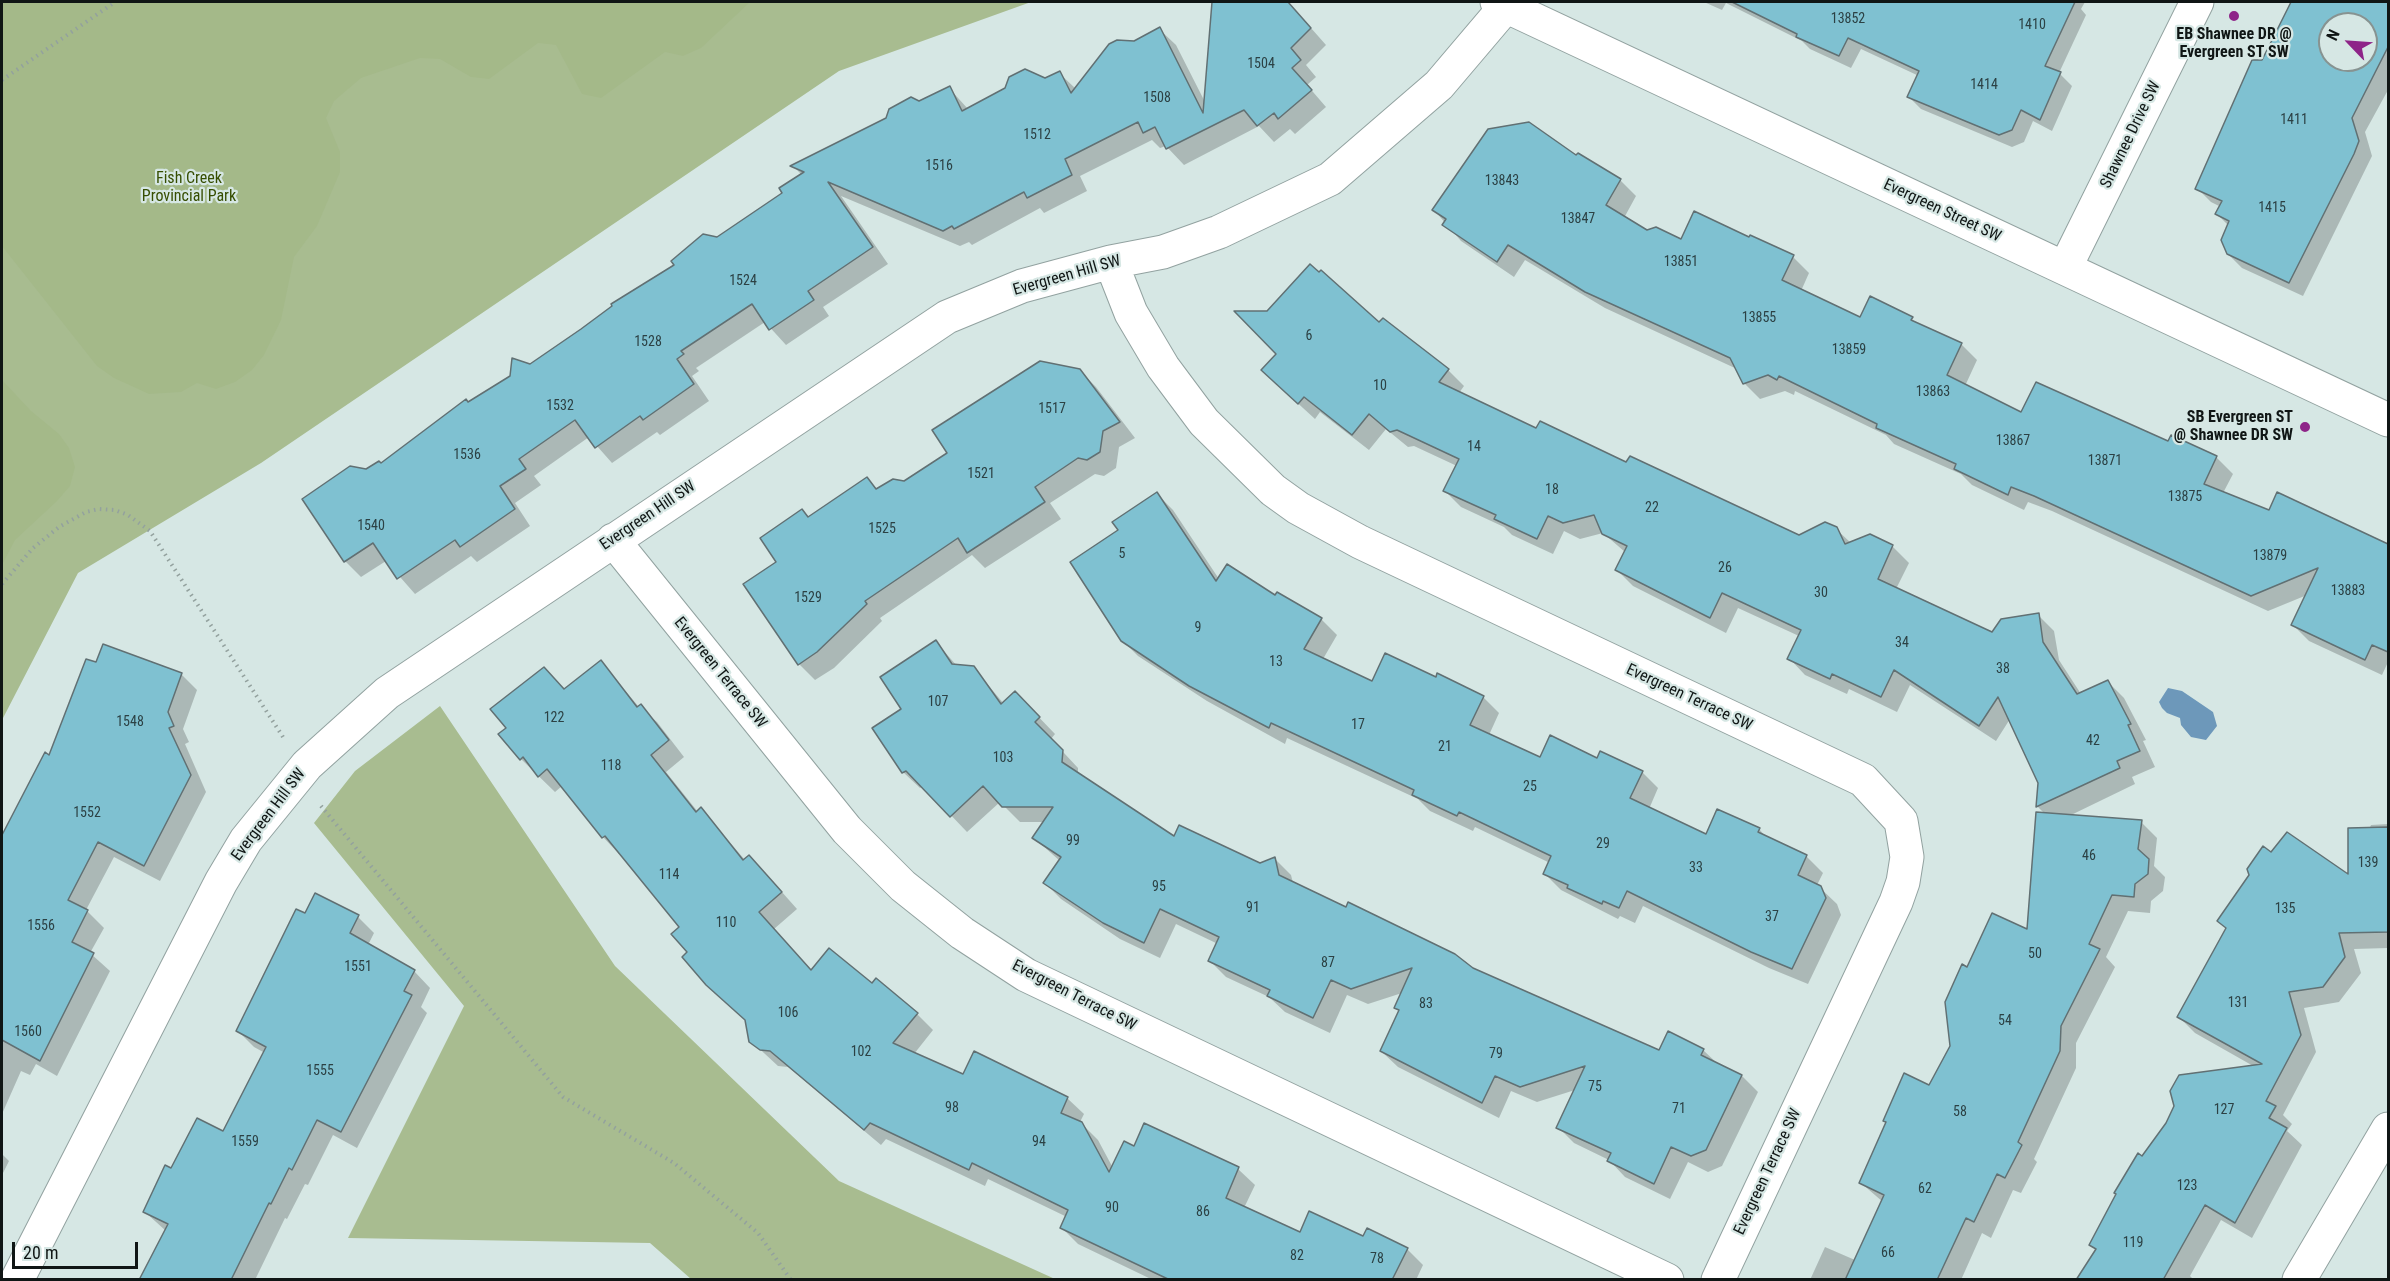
<!DOCTYPE html>
<html>
<head>
<meta charset="utf-8">
<style>
	body { margin:0 }
	#map { position:relative; width:2390px; height:1281px; overflow:hidden; background:#d6e7e4; font-family:"Roboto Condensed",sans-serif }
	canvas { display:block }
	.frame { position:absolute; inset:0; border:3px solid #101615; pointer-events:none }
	.north { position:absolute; left:2318px; top:12px; width:60px; height:60px; box-sizing:border-box; background:#d6e7e4; border:2px solid #879391; border-radius:50%; rotate:295deg; font-size:16px; font-weight:700; line-height:24px; text-align:center; color:#101615 }
	.north::after { content:''; display:block; margin:auto; width:21px; height:27px; background:#8e2488; clip-path:polygon(50% 0,100% 100%,50% 72%,0 100%) }
	.scale { position:absolute; left:12px; top:1242px; width:126px; height:27px; box-sizing:border-box; border:3px solid #101615; border-top:0; padding-left:8px; font-size:18px; line-height:21px; white-space:nowrap; color:#101615; -webkit-text-stroke:4px #d6e7e4; paint-order:stroke }
</style>
</head>
<body>
<div id="map">
<canvas width="2390" height="1281"></canvas>
<div class="frame"></div>
<div class="north">N</div>
<div class="scale">20 m</div>
</div>
<script>
const c = document.querySelector('canvas').getContext('2d');
c.lineJoin = 'round';
function fillPath(path, color) { c.fillStyle = color; c.fill(path, 'evenodd'); }
const shape = rows => new Path2D(rows.map(r => 'M' + r).join(''));
function stroke(path, color, width, dash) { c.strokeStyle = color; c.lineWidth = width; c.lineCap = dash ? 'butt' : 'round'; c.setLineDash(dash || []); c.stroke(path); }
function label(font, color, halo, rows, align = 'center') {
  c.font = font + ' "Roboto Condensed",sans-serif'; c.lineWidth = 4.5; c.setLineDash([]); c.textBaseline = 'middle'; c.strokeStyle = halo; c.fillStyle = color; for (const [text, x, y, turn = 0] of rows) {
    c.save(); c.translate(x, y); c.rotate((+turn || 0) * Math.PI / 180); c.textAlign = isNaN(turn) ? turn : align; if (halo) c.strokeText(text, 0, 0); c.fillText(text, 0, 0); c.restore();
  }
}
fillPath(shape([
	[2,2,1031,2,839,71,261,463,78,573,2,720],
	[440,706,615,966,839,1181,1055,1279,691,1279,650,1243,348,1238,464,1006,314,823,355,771]
]), '#a8bc90');
fillPath(shape([
	[2,2,750,2,701,48,683,56,665,52,601,98,582,94,556,45,538,43,489,79,471,77,440,59,420,58,361,78,334,101,326,118,340,152,340,172,317,226,294,257,281,320,264,355,252,370,235,382,216,389,197,383,181,392,149,394,114,378,97,366,2,246],
	[2,380,31,411,59,434,69,448,75,467,70,486,57,501,15,540,2,565]
]), '#a4b989');
fillPath(shape([
	[2168,688,2182,691,2213,712,2217,726,2206,740,2191,737,2181,725,2180,718,2167,713,2162,708,2159,702]
]), '#6d98ba');
fillPath(shape([
	[1215,2,1288,2,1326,45,1306,65,1316,77,1307,85,1326,107,1295,134,1290,129,1274,142,1259,126,1184,165,1166,146,1160,148,1152,140,1080,176,1087,191,1044,213,1040,208,972,245,969,242,960,246,841,196,888,264,823,307,829,316,786,345,765,322,696,368,699,371,692,376,709,401,660,435,657,432,612,463,589,437,534,476,541,485,515,503,530,526,477,562,471,556,415,594,386,561,361,577,345,561,366,471,381,465,469,404,530,366,784,194,802,175,793,166,949,88,968,109,1059,73,1076,89,1134,42,1159,29,1176,45,1206,104,1213,3],
	[1704,2,2085,2,2081,9,2086,15,2059,73,2072,86,2052,131,2033,121,2024,142,2012,147,1921,109,1909,97,1919,76,1861,49,1851,68,1810,49,1802,41,1726,3,1722,10],
	[2290,2,2388,2,2388,90,2365,132,2372,156,2303,296,2242,268,2228,254,2229,226,2217,214,2221,207,2211,202,2197,188,2292,4],
	[2330,24,2366,24,2366,60,2330,60],
	[1577,157,1620,180,1636,196,1624,218,1647,232,1682,241,1793,257,1809,273,1801,291,1861,319,1912,319,1917,324,1961,344,1977,360,1965,386,2022,414,2169,443,2216,457,2233,474,2223,493,2270,511,2383,543,2388,548,2388,662,2382,675,2309,641,2293,625,2307,595,2268,611,2052,511,2028,502,2024,510,1972,485,1961,474,1894,444,1886,435,1795,391,1794,395,1785,391,1760,399,1744,383,1737,369,1605,308,1525,260,1514,277,1461,241,1434,210],
	[1267,313,1380,325,1383,320,1448,370,1464,386,1459,393,1537,430,1627,464,1799,536,1836,529,1851,543,1870,536,1892,546,1909,563,1896,589,1992,634,2038,615,2054,631,2059,660,2081,694,2108,682,2124,698,2146,740,2143,741,2155,767,2132,777,2135,784,2069,816,2141,822,2157,838,2154,866,2165,877,2163,891,2151,901,2150,913,2128,911,2106,957,2115,967,2076,1043,2076,1068,2034,1159,2037,1162,2021,1193,2013,1190,1991,1238,1982,1233,1961,1280,1810,1280,1825,1247,1855,1260,1883,1202,1861,1183,1930,1087,1951,1047,1967,969,2028,932,2045,814,2038,807,2040,783,2010,719,1996,741,1910,685,1897,712,1849,689,1847,694,1805,675,1789,658,1799,636,1738,608,1726,633,1633,586,1617,570,1625,552,1603,533,1580,539,1564,531,1553,554,1512,535,1504,527,1461,507,1445,491,1457,466,1414,446,1408,447,1386,429,1369,450,1320,412,1315,419,1279,386,1278,354],
	[1079,370,1096,387,1135,438,1119,447,1116,468,1104,476,1095,474,1050,503,1061,519,985,568,972,555,880,618,882,621,834,668,815,680,799,664,778,562,802,511,810,518,867,479,878,490,905,482],
	[1157,494,1173,510,1219,579,1276,597,1321,619,1337,635,1323,659,1373,683,1386,655,1483,697,1499,713,1489,735,1541,759,1598,760,1642,772,1658,788,1649,809,1706,836,1759,829,1767,838,1806,856,1823,873,1817,885,1837,904,1841,915,1808,984,1769,968,1643,906,1635,923,1620,916,1618,919,1561,890,1545,874,1550,863,1475,827,1473,831,1430,811,1418,799,1287,738,1285,744,1207,701,1138,656,1121,639,1120,530],
	[936,642,957,666,973,667,1004,704,1031,709,1055,734,1051,739,1078,768,1078,774,1175,838,1260,865,1275,859,1291,875,1293,883,1347,909,1392,924,1466,962,1474,970,1660,1052,1703,1050,1719,1065,1742,1076,1758,1092,1722,1166,1708,1172,1688,1162,1670,1199,1625,1177,1609,1160,1574,1143,1558,1127,1575,1090,1537,1102,1511,1091,1499,1118,1398,1067,1381,1051,1400,1012,1395,1008,1402,993,1368,1004,1347,995,1330,1033,1285,1012,1269,997,1226,977,1210,961,1218,944,1176,924,1160,958,1120,939,1061,899,1045,883,1060,861,1034,838,1044,822,1020,822,1000,802,967,832,923,786,920,788,903,772,903,709],
	[601,662,639,707,657,722,684,757,666,772,698,812,701,809,745,860,765,873,797,909,774,929,812,971,872,985,876,980,917,1014,933,1030,914,1054,964,1076,1067,1098,1084,1114,1080,1122,1098,1140,1113,1168,1135,1148,1145,1125,1238,1169,1255,1185,1244,1208,1301,1234,1364,1238,1407,1249,1423,1265,1416,1280,1153,1280,1078,1244,1062,1228,1067,1217,988,1179,985,1186,886,1139,881,1145,788,1067,778,1066,751,1041,747,1021,689,952,681,927,621,852,619,854,603,837,562,786,555,792,521,759,565,691],
	[97,664,181,674,197,690,183,729,189,742,185,744,206,792,160,881,114,857,86,910,104,928,90,953,110,971,57,1076,36,1064,30,1075,21,1071,2,1114,2,842,18,806,50,757],
	[2388,824,2388,948,2354,949,2361,973,2339,1002,2304,1008,2316,1052,2283,1115,2292,1124,2287,1131,2302,1145,2252,1238,2221,1220,2190,1276,2194,1280,2087,1280,2097,1251,2091,1245,2143,1158,2255,1067,2195,1033,2179,1017,2227,929,2218,921,2271,854,2350,877,2371,825],
	[305,915,358,917,374,933,368,945,414,971,430,988,421,1007,427,1013,357,1148,333,1135,308,1185,305,1184,287,1219,285,1218,255,1280,141,1280,166,1231,145,1212,171,1170,224,1133,265,1053,254,1047,238,1031],
	[2,1154,9,1161,2,1175]
]), '#0003');
const building = shape([
	[1212,2,1288,2,1311,28,1291,48,1301,60,1292,68,1312,90,1278,119,1274,113,1257,126,1244,110,1166,149,1155,127,1143,133,1138,122,1065,159,1072,175,1027,198,1024,192,954,229,952,226,943,231,828,182,873,247,808,291,814,300,769,330,752,304,681,351,684,354,677,359,694,384,643,420,640,416,595,448,575,420,519,459,526,469,500,486,515,509,460,547,455,540,397,579,373,543,344,562,302,499,350,466,366,469,379,461,381,463,466,399,468,402,510,376,512,358,530,364,581,329,612,306,611,304,674,265,671,261,703,234,717,237,782,193,779,188,804,172,790,166,886,118,889,109,911,97,919,101,950,86,962,111,1005,88,1009,77,1025,69,1045,78,1060,71,1071,93,1109,44,1117,40,1134,41,1160,27,1203,113,1212,2],
	[1732,2,2075,2,2045,66,2061,72,2040,120,2021,110,2012,130,1999,135,1907,97,1919,71,1848,38,1839,56,1796,37,1797,34,1732,2],
	[2291,2,2388,2,2388,47,2352,118,2359,141,2354,154,2289,283,2227,254,2221,240,2229,221,2215,214,2222,201,2195,189,2252,60,2262,60,2291,2],
	[2330,24,2366,24,2366,60,2330,60,2330,24],
	[1529,122,1576,155,1578,153,1621,179,1606,205,1647,230,1656,227,1681,239,1694,211,1749,237,1750,235,1794,255,1782,280,1860,317,1870,296,1913,317,1911,320,1962,343,1947,375,2021,412,2036,382,2168,441,2171,435,2217,456,2204,484,2269,510,2277,492,2388,544,2388,652,2372,645,2365,660,2291,625,2318,568,2251,596,2034,496,2011,487,2008,495,1954,469,1956,464,1876,428,1877,424,1779,376,1777,380,1768,375,1743,384,1730,358,1585,292,1508,245,1497,262,1442,225,1446,219,1432,210,1488,129,1529,122],
	[1310,264,1319,272,1321,270,1379,322,1383,318,1449,369,1439,382,1536,428,1540,421,1626,462,1630,456,1799,535,1825,522,1837,527,1845,544,1870,534,1893,545,1878,579,1992,632,2001,619,2039,613,2043,642,2077,694,2108,680,2131,724,2128,725,2140,751,2117,761,2120,768,2036,807,2038,783,1998,697,1979,726,1894,670,1881,697,1832,674,1830,679,1787,659,1801,630,1722,593,1710,618,1615,570,1627,546,1602,534,1594,515,1563,523,1548,516,1537,539,1494,519,1496,515,1443,491,1459,459,1397,430,1390,432,1369,414,1352,435,1304,397,1298,404,1261,370,1276,354,1234,311,1267,311,1310,264],
	[1040,361,1080,369,1120,422,1103,431,1100,452,1087,460,1078,458,1035,487,1045,502,967,553,958,538,865,601,867,604,817,652,798,665,743,584,776,562,760,538,802,509,808,517,867,477,876,489,893,479,904,481,947,453,932,430,1040,361],
	[1157,492,1216,581,1227,564,1275,595,1277,592,1322,618,1304,649,1372,681,1385,653,1436,677,1437,673,1484,696,1470,725,1540,757,1550,735,1597,758,1600,751,1643,771,1630,798,1706,834,1717,809,1760,828,1758,832,1807,855,1798,875,1821,886,1826,898,1792,969,1751,952,1627,891,1619,908,1603,901,1602,904,1567,888,1568,885,1543,874,1551,856,1459,812,1457,816,1412,795,1414,790,1271,723,1269,728,1189,686,1121,641,1070,562,1118,530,1112,522,1157,492],
	[936,640,952,664,974,666,1001,704,1015,691,1040,717,1035,722,1063,750,1062,762,1174,836,1179,825,1260,863,1275,857,1279,875,1346,907,1348,902,1455,954,1473,968,1659,1050,1668,1031,1704,1049,1701,1055,1742,1075,1706,1150,1691,1156,1671,1147,1654,1184,1607,1161,1611,1153,1556,1128,1585,1066,1520,1087,1495,1076,1482,1103,1380,1051,1399,1010,1394,1008,1412,968,1351,989,1331,980,1313,1018,1267,996,1270,990,1208,961,1219,937,1160,909,1144,943,1103,923,1043,883,1061,857,1032,838,1053,807,1002,807,983,786,950,817,906,771,902,773,872,728,901,709,880,677,936,640],
	[103,644,182,673,168,712,174,726,169,728,191,775,144,866,98,842,68,900,88,910,72,942,94,953,40,1061,2,1040,2,835,45,752,49,755,86,659,96,662,103,644],
	[601,660,637,707,641,704,669,740,651,755,696,812,701,807,743,860,749,855,782,892,759,912,811,970,829,948,872,983,876,978,918,1013,893,1043,963,1074,974,1051,1068,1097,1061,1113,1082,1122,1109,1172,1124,1141,1134,1146,1144,1123,1239,1167,1226,1198,1300,1232,1309,1211,1363,1236,1367,1228,1408,1248,1392,1280,1170,1280,1060,1228,1068,1210,972,1163,969,1170,870,1123,864,1130,770,1051,760,1050,749,1042,745,1020,706,985,682,957,687,952,671,934,679,927,605,836,602,838,547,769,538,777,523,757,520,760,498,734,506,728,490,709,544,667,564,689,601,660],
	[2036,812,2142,820,2138,849,2149,859,2148,874,2135,884,2134,897,2112,895,2089,944,2100,949,2061,1026,2060,1051,2018,1142,2022,1145,2005,1178,1997,1174,1974,1222,1966,1218,1937,1280,1845,1280,1884,1195,1859,1183,1886,1122,1883,1121,1904,1073,1929,1085,1950,1046,1945,1002,1962,964,1967,967,1992,913,2027,929,2036,812],
	[2388,827,2388,932,2339,933,2345,957,2323,987,2289,992,2301,1035,2266,1101,2276,1106,2269,1118,2287,1128,2235,1223,2205,1205,2163,1280,2076,1280,2096,1249,2089,1245,2116,1194,2114,1193,2138,1153,2142,1156,2166,1123,2174,1106,2170,1091,2179,1075,2262,1064,2177,1017,2226,928,2217,921,2249,875,2247,869,2263,846,2271,852,2287,832,2348,874,2348,828,2388,827],
	[315,893,359,915,350,933,415,970,404,991,412,995,341,1132,317,1120,292,1170,289,1168,271,1204,269,1203,231,1280,139,1280,168,1224,143,1212,165,1165,171,1168,197,1118,223,1131,266,1047,236,1031,296,909,305,913,315,893]
]);
fillPath(building, '#7fc1d1');
stroke(building, '#617073', 1.5);
const minor = shape([
	[1497,2,2388,420],
	[1111,262,1131,313,1163,367,1204,422,1273,490,1298,508,1360,542,1863,780,1901,821,1907,857,1903,882,1896,902,1718,1280],
	[2065,268,2197,2],
	[613,540,847,830,903,886,962,933,1026,975,1667,1280],
	[17,1280,221,882,246,840,307,765,387,693,947,317,1022,286,1111,262,1163,252,1219,232,1330,179,1439,85,1506,6],
	[2299,1280,2388,1129]
]);
stroke(minor, '#92a2a0', 35);
stroke(shape([
	[2,80,115,2],
	[2,584,33,548,59,527,86,512,99,509,115,510,128,515,150,531,283,737],
	[321,806,563,1097,674,1163,758,1233,791,1280]
]), '#93a19e', 4, [1.5, 4.5]);
stroke(minor, '#fff', 33);
for (const [x, y, r, color] of [
	[2234,16,6,"#8e2488"],
	[2305,427,6,"#8e2488"]
]) { const dot = new Path2D(); dot.arc(x, y, r, 0, 2 * Math.PI); c.fillStyle = color; c.fill(dot); stroke(dot, '#d6e7e4', 2); }
label('14px', '#2c4144', null, [
	["13852",1848,19],
	["1410",2032,25],
	["1504",1261,64],
	["1414",1984,85],
	["1508",1157,98],
	["1411",2294,120],
	["1512",1037,135],
	["1516",939,166],
	["13843",1502,181],
	["1415",2272,208],
	["13847",1578,219],
	["13851",1681,262],
	["1524",743,281],
	["13855",1759,318],
	["6",1309,336],
	["1528",648,342],
	["13859",1849,350],
	["10",1380,386],
	["13863",1933,392],
	["1532",560,406],
	["1517",1052,409],
	["13867",2013,441],
	["14",1474,447],
	["1536",467,455],
	["13871",2105,461],
	["1521",981,474],
	["18",1552,490],
	["13875",2185,497],
	["22",1652,508],
	["1540",371,526],
	["1525",882,529],
	["5",1122,554],
	["13879",2270,556],
	["26",1725,568],
	["13883",2348,591],
	["30",1821,593],
	["1529",808,598],
	["9",1198,628],
	["34",1902,643],
	["13",1276,662],
	["38",2003,669],
	["107",938,702],
	["122",554,718],
	["1548",130,722],
	["17",1358,725],
	["42",2093,741],
	["21",1445,747],
	["103",1003,758],
	["118",611,766],
	["25",1530,787],
	["1552",87,813],
	["99",1073,841],
	["29",1603,844],
	["46",2089,856],
	["139",2368,863],
	["33",1696,868],
	["114",669,875],
	["95",1159,887],
	["91",1253,908],
	["135",2285,909],
	["37",1772,917],
	["110",726,923],
	["1556",41,926],
	["50",2035,954],
	["87",1328,963],
	["1551",358,967],
	["131",2238,1003],
	["83",1426,1004],
	["106",788,1013],
	["54",2005,1021],
	["1560",28,1032],
	["102",861,1052],
	["79",1496,1054],
	["1555",320,1071],
	["75",1595,1087],
	["98",952,1108],
	["71",1679,1109],
	["127",2224,1110],
	["58",1960,1112],
	["1559",245,1142],
	["94",1039,1142],
	["123",2187,1186],
	["62",1925,1189],
	["90",1112,1208],
	["86",1203,1212],
	["119",2133,1243],
	["66",1888,1253],
	["82",1297,1256],
	["78",1377,1259]
]);
label('bold 16px', '#101615', '#d6e7e4', [
	["EB Shawnee DR @",2234,35],
	["Evergreen ST SW",2234,53],
	["SB Evergreen ST",2293,418,"right"],
	["@ Shawnee DR SW",2293,436,"right"]
]);
label('16px', '#101615', '#d6e7e4', [
	["Shawnee Drive SW",2131,135,-64],
	["Evergreen Street SW",1942,211,25],
	["Evergreen Hill SW",1067,276,-16],
	["Evergreen Hill SW",648,516,-34],
	["Evergreen Terrace SW",720,673,51],
	["Evergreen Terrace SW",1689,698,25],
	["Evergreen Hill SW",269,815,-53],
	["Evergreen Terrace SW",1074,996,27],
	["Evergreen Terrace SW",1768,1172,-65]
]);
label('16px', '#364e01', '#d6e7e4', [
	["Fish Creek",189,179],
	["Provincial Park",189,197]
]);
</script>
</body>
</html>
